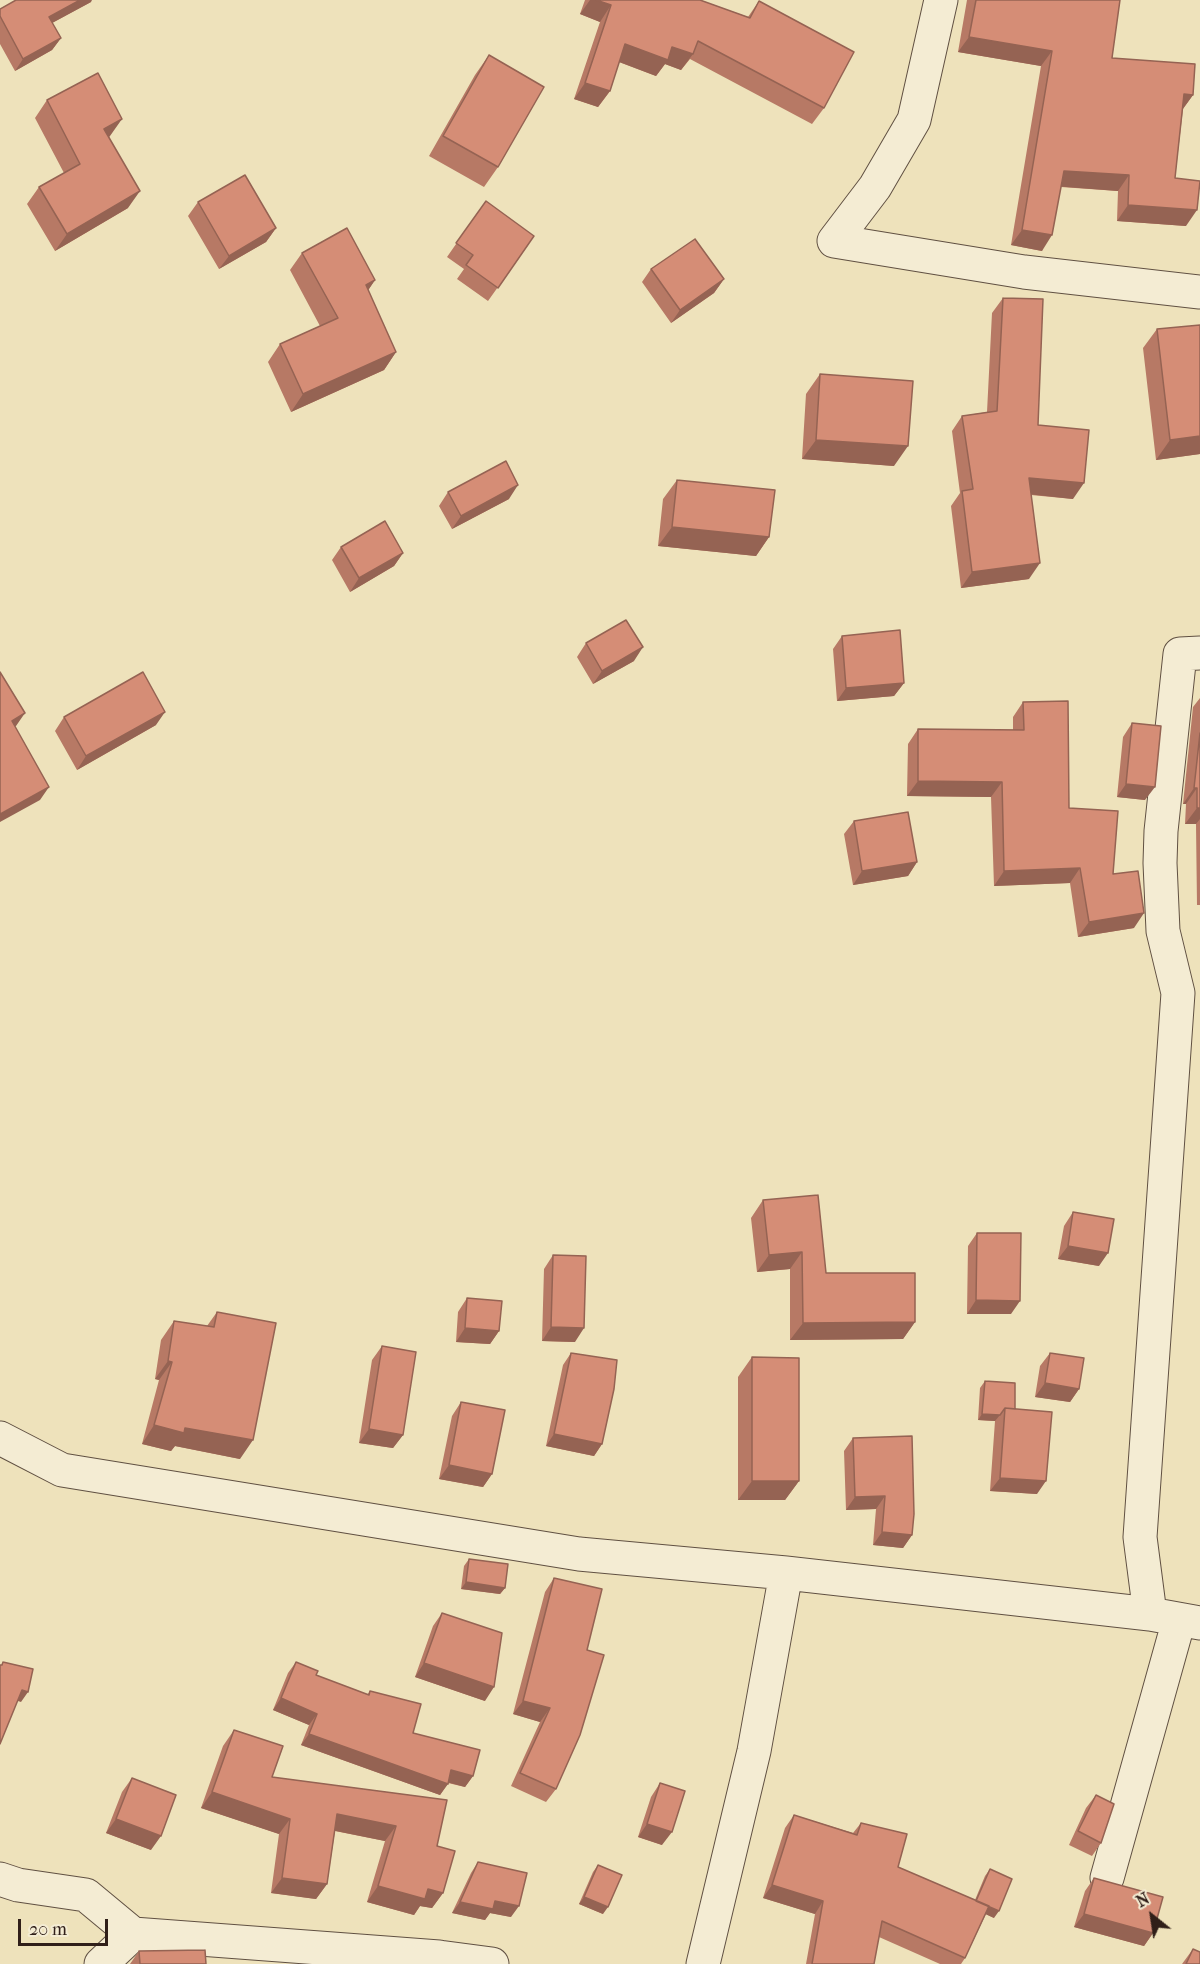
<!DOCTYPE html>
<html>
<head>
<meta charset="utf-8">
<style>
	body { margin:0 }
	#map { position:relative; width:1200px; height:1964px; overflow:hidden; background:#eee2bb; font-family:"IM FELL French Canon",serif }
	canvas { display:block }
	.north { position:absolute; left:1122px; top:1886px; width:60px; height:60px; -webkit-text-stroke:4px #f4ecd3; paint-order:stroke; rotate:330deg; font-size:16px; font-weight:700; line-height:24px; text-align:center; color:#301f19 }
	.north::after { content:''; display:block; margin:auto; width:21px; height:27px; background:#301f19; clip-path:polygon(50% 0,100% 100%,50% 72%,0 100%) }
	.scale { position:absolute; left:18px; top:1919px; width:90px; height:27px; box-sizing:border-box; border:3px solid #301f19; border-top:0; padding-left:8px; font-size:18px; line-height:21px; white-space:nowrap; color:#301f19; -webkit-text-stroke:4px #f4ecd3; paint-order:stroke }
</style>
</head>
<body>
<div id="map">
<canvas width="1200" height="1964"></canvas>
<div class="north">N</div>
<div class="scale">20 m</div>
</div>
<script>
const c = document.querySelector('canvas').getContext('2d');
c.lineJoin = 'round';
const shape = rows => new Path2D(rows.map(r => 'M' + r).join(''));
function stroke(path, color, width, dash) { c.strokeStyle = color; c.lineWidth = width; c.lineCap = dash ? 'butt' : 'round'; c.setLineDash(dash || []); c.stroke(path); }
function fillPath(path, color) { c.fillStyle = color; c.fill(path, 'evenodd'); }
const minor = shape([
	[941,0,914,120,875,187,834,241,1024,272,1200,292],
	[0,1438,62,1470,579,1554,786,1573,1150,1614,1200,1623],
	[1150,1614,1140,1537,1178,993,1163,931,1160,863,1161,831,1180,654,1200,653],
	[1107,1878,1179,1620],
	[0,1879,18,1885,86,1895,133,1934,439,1957],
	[101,1964,133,1934],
	[435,1964,439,1957,492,1964],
	[703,1964,754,1751,786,1573]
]);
stroke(minor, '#605042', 35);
stroke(minor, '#f4ecd3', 33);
fillPath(shape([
	[585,0,700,0,748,17,759,1,824,108,812,124,690,59,681,70,665,64,656,76,619,62,610,91,598,107,574,99,600,22,580,14],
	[967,0,1120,0,1112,58,1193,95,1183,109,1175,178,1186,226,1117,221,1118,191,1061,187,1042,251,1011,245,1041,66,958,52],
	[91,2,52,23,61,38,52,50,15,71,0,44,0,9],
	[489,55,498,167,484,187,429,156,475,75],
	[47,100,110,136,109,137,128,208,55,251,27,204,39,187,64,173,35,118],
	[486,201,525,249,488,301,457,279,464,269,447,257],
	[198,202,276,228,266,242,219,269,188,216],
	[302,253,375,280,368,290,396,352,384,370,291,412,268,362,280,344,320,326,290,270],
	[651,269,724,279,714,293,671,323,642,282],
	[1003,298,1038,425,1073,499,1031,495,1029,579,961,588,951,506,960,493,952,431,962,416,987,412,992,313],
	[1157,329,1200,454,1156,460,1143,348],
	[820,374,894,466,802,459,806,394],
	[677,480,769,537,756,556,658,546,663,499],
	[448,492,509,499,452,529,439,506],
	[341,547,403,553,394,566,350,592,332,560],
	[842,636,904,683,894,696,837,701,833,649],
	[586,643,634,661,593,684,577,657],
	[1200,698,1200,905,1197,905,1196,824,1185,824,1186,804,1183,804,1193,707],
	[1023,702,1069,808,1113,874,1134,928,1078,937,1070,883,994,886,991,797,907,796,908,744,918,729,1013,730,1013,717],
	[64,717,156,725,77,770,55,731],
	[1132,723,1145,800,1117,797,1123,737],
	[854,821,917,862,908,876,853,885,844,834],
	[763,1200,826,1273,915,1322,903,1339,790,1340,790,1269,757,1272,751,1218],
	[1073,1212,1099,1266,1058,1259,1064,1226],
	[977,1233,1011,1314,967,1314,968,1246],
	[553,1255,575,1342,542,1341,544,1269],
	[467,1298,499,1331,490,1344,456,1342,458,1312],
	[217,1312,240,1459,175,1446,171,1451,142,1444,159,1380,155,1379,161,1340,174,1321,207,1326],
	[382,1346,403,1435,393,1448,359,1443,372,1360],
	[571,1353,602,1444,594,1456,546,1446,563,1365],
	[1050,1353,1079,1389,1070,1402,1035,1397,1040,1366],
	[752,1357,799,1481,785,1500,738,1500,738,1377],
	[985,1381,1015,1409,1037,1494,990,1491,995,1421,978,1420,980,1388],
	[461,1402,492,1474,483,1487,439,1479,452,1416],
	[853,1438,912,1535,903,1548,873,1545,876,1509,846,1510,844,1451],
	[469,1559,505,1588,500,1594,461,1589,464,1566],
	[554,1578,587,1650,556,1789,546,1802,511,1786,540,1722,513,1714,545,1592],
	[442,1613,485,1701,415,1677,433,1626],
	[296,1662,316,1675,367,1695,370,1691,413,1733,473,1776,465,1787,448,1783,440,1795,301,1745,309,1725,273,1710,288,1673],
	[234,1730,272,1777,447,1800,437,1846,443,1893,432,1908,420,1906,414,1915,367,1902,385,1841,335,1831,327,1884,316,1899,271,1893,279,1834,201,1808,223,1746],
	[132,1778,151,1850,106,1833,122,1792],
	[660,1783,662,1845,638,1837,651,1797],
	[1096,1795,1101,1843,1092,1856,1069,1845,1086,1808],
	[794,1815,853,1833,861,1823,898,1867,975,1900,985,1876,990,1869,994,1918,986,1914,965,1958,961,1964,940,1964,879,1937,874,1964,806,1964,815,1914,763,1898,785,1828],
	[478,1862,511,1917,490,1913,485,1920,452,1913,471,1873],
	[598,1865,603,1914,579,1904,593,1872],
	[1094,1878,1153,1933,1144,1946,1074,1927,1085,1891],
	[1193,1949,1200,1964,1182,1964],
	[139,1951,206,1964,130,1964]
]), '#b77965');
fillPath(shape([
	[80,0,92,0,91,2,41,29,49,17],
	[590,0,596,0,611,5,600,22,580,14],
	[969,37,1052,51,1041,66,958,52],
	[61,38,52,50,15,71,23,59],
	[625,44,672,47,693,54,681,70,665,64,656,76,614,60],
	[585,83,610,91,598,107,574,99],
	[1184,94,1193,95,1182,110],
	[122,119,110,136,92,146,104,129],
	[1064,171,1129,175,1118,191,1053,186],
	[140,191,128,208,55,251,67,234],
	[1128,205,1197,210,1186,226,1117,221],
	[276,228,266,242,219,269,229,256],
	[1022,230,1052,235,1042,251,1011,245],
	[724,279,714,293,671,323,680,310],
	[375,280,363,298,366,285],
	[396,352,384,370,291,412,303,394],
	[1200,436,1200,454,1156,460,1170,440],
	[816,440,908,446,894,466,802,459],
	[1029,478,1084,483,1073,499,1018,493],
	[518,485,509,499,452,529,461,516],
	[672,527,769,537,756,556,658,546],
	[403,553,394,566,350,592,359,578],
	[1040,563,1029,579,961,588,972,572],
	[643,647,634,661,593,684,602,671],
	[904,683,894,696,837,701,846,688],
	[165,712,156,725,77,770,86,756],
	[25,713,16,726,3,734,12,721],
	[918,781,1002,782,991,797,907,796],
	[1126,784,1155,787,1145,800,1117,797],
	[49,787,40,800,0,822,0,814],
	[1194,788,1197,788,1186,804,1183,804],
	[1197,808,1200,808,1200,819,1196,824,1185,824],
	[917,862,908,876,853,885,862,871],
	[1080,868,1070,883,994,886,1004,871],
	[1144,913,1134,928,1078,937,1089,922],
	[1068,1246,1108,1253,1099,1266,1058,1259],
	[802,1252,790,1269,757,1272,769,1255],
	[976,1300,1020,1301,1011,1314,967,1314],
	[915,1322,903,1339,790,1340,803,1323],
	[551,1327,584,1328,575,1342,542,1341],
	[465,1328,499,1331,490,1344,456,1342],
	[168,1361,172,1362,159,1380,155,1379],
	[1045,1383,1079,1389,1070,1402,1035,1397],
	[982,1414,1000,1415,995,1421,978,1420],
	[154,1425,185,1428,253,1440,240,1459,175,1446,171,1451,142,1444],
	[369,1429,403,1435,393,1448,359,1443],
	[554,1434,602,1444,594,1456,546,1446],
	[449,1465,492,1474,483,1487,439,1479],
	[1000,1478,1046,1481,1037,1494,990,1491],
	[752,1481,799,1481,785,1500,738,1500],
	[885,1496,876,1509,846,1510,855,1497],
	[882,1532,912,1535,903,1548,873,1545],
	[466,1582,505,1588,500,1594,461,1589],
	[424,1663,494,1687,485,1701,415,1677],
	[22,1690,28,1692,21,1702,15,1700],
	[281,1698,317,1714,309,1725,273,1710],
	[523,1701,550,1708,540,1722,513,1714],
	[309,1734,448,1784,440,1795,301,1745],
	[451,1770,473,1776,465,1787,443,1781],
	[212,1792,290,1819,279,1834,201,1808],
	[337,1814,396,1826,385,1841,326,1829],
	[116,1819,161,1836,151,1850,106,1833],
	[647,1824,672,1832,662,1845,638,1837],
	[282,1878,327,1884,316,1899,271,1893],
	[772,1885,823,1901,815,1914,763,1898],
	[378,1886,428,1889,443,1893,432,1908,420,1906,414,1915,367,1902],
	[584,1897,608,1907,603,1914,579,1904],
	[495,1901,519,1906,511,1917,490,1913,485,1920,452,1913,460,1902],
	[976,1901,999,1911,994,1918,972,1908],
	[1084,1914,1153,1933,1144,1946,1074,1927]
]), '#956353');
const building = shape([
	[16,0,80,0,49,17,61,38,23,59,0,16,0,9,16,0],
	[596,0,700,0,750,18,759,1,854,52,824,108,698,41,693,54,672,47,668,60,625,44,610,91,585,83,611,5,596,0],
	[976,0,1120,0,1112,58,1195,64,1193,95,1184,94,1175,178,1200,181,1197,210,1128,205,1129,175,1064,171,1052,235,1022,230,1052,51,969,37,976,0],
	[489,55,544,87,498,167,443,136,489,55],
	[98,73,122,119,104,129,140,191,67,234,39,187,80,164,47,100,98,73],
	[245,175,276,228,229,256,198,202,245,175],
	[486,201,534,236,498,288,466,265,473,255,456,243,486,201],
	[347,228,375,280,366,285,396,352,303,394,280,344,338,318,302,253,347,228],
	[695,239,724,279,680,310,651,269,695,239],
	[1003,298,1043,299,1038,425,1089,430,1084,483,1029,478,1040,563,972,572,962,491,973,489,962,416,997,411,1003,298],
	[1200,325,1200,436,1170,440,1157,329,1200,325],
	[820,374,913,381,908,446,816,440,820,374],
	[506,461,518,485,461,516,448,492,506,461],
	[677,480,775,490,769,537,672,527,677,480],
	[385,521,403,553,359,578,341,547,385,521],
	[626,620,643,647,602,671,586,643,626,620],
	[900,630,904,683,846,688,842,636,900,630],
	[0,672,25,713,12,721,49,787,0,814,0,672],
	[143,672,165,712,86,756,64,717,143,672],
	[1068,701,1069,808,1118,811,1113,874,1138,871,1144,913,1089,922,1080,868,1004,871,1002,782,918,781,918,729,1024,730,1023,702,1068,701],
	[1132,723,1161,726,1155,787,1126,784,1132,723],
	[1200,733,1200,808,1197,808,1197,788,1194,788,1200,733],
	[908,812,917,862,862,871,854,821,908,812],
	[818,1195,826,1273,915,1273,915,1322,803,1323,802,1252,769,1255,763,1200,818,1195],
	[1073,1212,1114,1219,1108,1253,1068,1246,1073,1212],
	[977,1233,1021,1233,1020,1301,976,1300,977,1233],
	[553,1255,586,1256,584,1328,551,1327,553,1255],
	[467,1298,502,1301,499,1331,465,1328,467,1298],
	[217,1312,276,1323,253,1440,185,1428,184,1433,154,1425,172,1362,168,1361,174,1321,214,1327,217,1312],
	[382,1346,416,1352,403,1435,369,1429,382,1346],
	[571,1353,617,1360,614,1389,602,1444,554,1434,571,1353],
	[1050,1353,1084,1358,1079,1389,1045,1383,1050,1353],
	[752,1357,799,1358,799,1481,752,1481,752,1357],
	[985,1381,1015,1383,1015,1409,1005,1408,1000,1415,982,1414,985,1381],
	[461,1402,505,1410,492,1474,449,1465,461,1402],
	[1005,1408,1052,1412,1046,1481,1000,1478,1005,1408],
	[912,1436,914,1514,912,1535,882,1532,885,1496,855,1497,853,1438,912,1436],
	[469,1559,508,1564,505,1588,466,1582,469,1559],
	[554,1578,602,1589,587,1650,604,1655,580,1735,556,1789,520,1773,550,1708,523,1701,554,1578],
	[442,1613,502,1633,494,1687,424,1663,442,1613],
	[3,1662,33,1669,28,1692,22,1690,0,1744,0,1665,2,1665,3,1662],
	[296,1662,318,1671,316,1675,369,1695,370,1691,421,1704,413,1733,480,1750,473,1776,451,1770,448,1784,309,1734,317,1714,281,1698,296,1662],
	[234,1730,283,1746,272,1777,447,1800,437,1846,455,1851,443,1893,428,1889,425,1899,378,1886,396,1826,337,1814,327,1884,282,1878,290,1819,212,1792,234,1730],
	[132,1778,176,1795,161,1836,116,1819,132,1778],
	[660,1783,685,1791,672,1832,647,1824,660,1783],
	[1096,1795,1114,1804,1101,1843,1078,1831,1096,1795],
	[794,1815,857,1835,861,1823,907,1834,898,1867,989,1906,965,1958,882,1921,874,1964,812,1964,823,1901,772,1885,794,1815],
	[478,1862,527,1873,519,1906,495,1901,493,1909,460,1902,478,1862],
	[598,1865,622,1875,608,1907,584,1897,598,1865],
	[990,1869,1012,1879,999,1911,976,1901,990,1869],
	[1094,1878,1163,1897,1153,1933,1084,1914,1094,1878],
	[1193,1949,1200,1952,1200,1964,1186,1964,1193,1949],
	[205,1950,206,1964,140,1964,139,1951,205,1950]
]);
fillPath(building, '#d58d76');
stroke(building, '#956353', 1.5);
</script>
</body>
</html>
